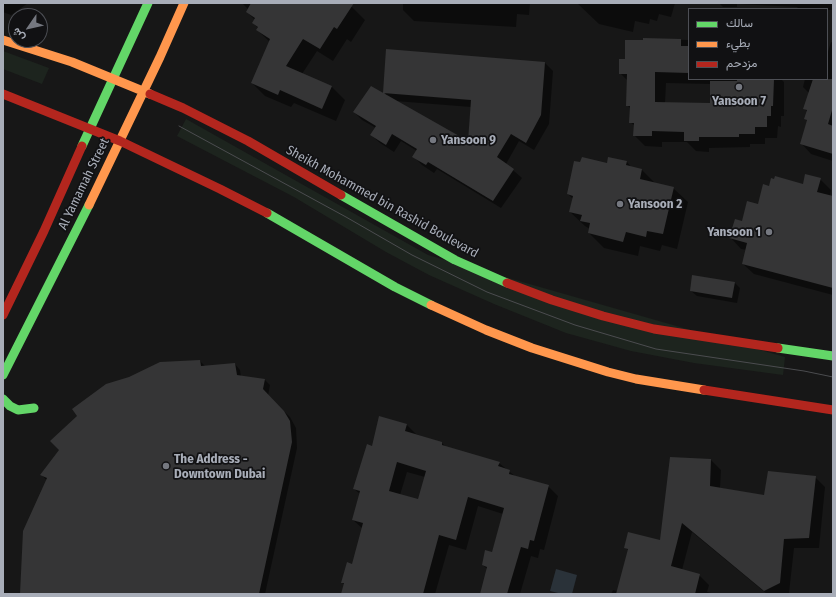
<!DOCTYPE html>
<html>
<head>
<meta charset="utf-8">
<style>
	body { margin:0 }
	#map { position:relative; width:836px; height:597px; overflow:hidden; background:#171717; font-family:"Fira Sans Condensed",Vazirmatn,sans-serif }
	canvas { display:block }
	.frame { position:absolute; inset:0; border:4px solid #a8adb8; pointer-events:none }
	.legend { position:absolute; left:688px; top:8px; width:140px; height:72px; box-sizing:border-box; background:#111113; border:1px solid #4d4f55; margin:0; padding:5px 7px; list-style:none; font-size:12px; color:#a8adb8 }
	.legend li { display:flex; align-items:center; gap:8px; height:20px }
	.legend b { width:20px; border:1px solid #4d4f55 }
	.north { position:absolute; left:8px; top:8px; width:40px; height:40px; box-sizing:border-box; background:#111113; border:1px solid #4d4f55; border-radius:50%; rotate:236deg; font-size:11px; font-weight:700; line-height:16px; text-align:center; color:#a8adb8 }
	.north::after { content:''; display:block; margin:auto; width:14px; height:18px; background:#757880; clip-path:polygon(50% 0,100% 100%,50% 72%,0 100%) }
</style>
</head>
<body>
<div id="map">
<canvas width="836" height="597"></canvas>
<div class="frame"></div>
<ul class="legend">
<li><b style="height:5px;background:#63d668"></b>سالك</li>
<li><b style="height:5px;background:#ff974d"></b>بطيء</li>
<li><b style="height:5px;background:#b3261e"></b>مزدحم</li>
</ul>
<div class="north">ش</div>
</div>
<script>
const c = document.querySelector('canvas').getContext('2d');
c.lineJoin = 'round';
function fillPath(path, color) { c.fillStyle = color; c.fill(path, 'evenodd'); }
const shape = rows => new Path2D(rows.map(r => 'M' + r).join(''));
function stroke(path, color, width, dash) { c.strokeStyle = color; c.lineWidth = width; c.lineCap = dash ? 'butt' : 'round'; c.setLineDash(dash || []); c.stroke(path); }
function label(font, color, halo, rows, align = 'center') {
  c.font = font + ' "Fira Sans Condensed",sans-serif'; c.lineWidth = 3.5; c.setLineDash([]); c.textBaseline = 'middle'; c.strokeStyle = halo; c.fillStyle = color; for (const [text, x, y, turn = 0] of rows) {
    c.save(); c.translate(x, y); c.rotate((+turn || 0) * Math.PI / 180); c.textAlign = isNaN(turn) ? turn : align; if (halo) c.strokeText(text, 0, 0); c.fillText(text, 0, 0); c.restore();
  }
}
fillPath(shape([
	[3,51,49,68,42,84,3,69],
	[186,119,428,255,785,357,783,375,694,363,631,351,566,333,494,304,429,275,386,252,294,197,177,136]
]), '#1d241e');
fillPath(shape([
	[556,569,577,575,572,594,562,594,550,591]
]), '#2a3239');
fillPath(shape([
	[3,3,28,3,11,15,3,12],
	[242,3,346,3,352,7,365,20,351,42,347,39,333,61,317,51,302,74,332,87,345,100,336,121,294,103,291,107,265,96,252,83,270,42,257,30,258,28,253,23,255,20,247,12,249,10],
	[403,3,530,3,529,15,517,14,516,27,414,21,403,10],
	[577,3,675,3,671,17,659,14,657,21,650,19,649,24,635,21,633,32,599,24],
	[710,3,833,3,833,10,827,10,827,9,799,9,797,7,737,4,737,7,723,7,720,4],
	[644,39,689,40,689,79,781,79,784,82,784,116,781,116,781,127,778,126,777,138,765,138,765,144,750,144,750,147,709,148,709,152,696,151,687,142,662,142,662,147,645,146,634,135,635,126,630,122,631,109,627,105,628,81,620,73,626,60],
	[666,83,711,84,711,104,665,103],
	[831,42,833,43,833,161,811,154,801,143,807,121,805,118,807,112,805,109,809,93,803,87,805,79,827,79,827,55],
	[387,50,545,63,553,71,549,124,534,150,519,141,506,164,522,178,501,208,437,169,434,173,422,165,414,157,417,151,401,141,394,152,380,143,371,135,376,128,362,120,354,112,388,97,384,93],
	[395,101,471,107,468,143],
	[609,158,627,162,632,168,642,170,656,184,673,188,688,202,677,249,662,245,660,251,640,246,638,256,604,248,589,233,590,229,585,226,570,212,573,199,568,194,608,164],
	[820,179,831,190,830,197,833,197,833,295,754,274,743,264,747,250,741,249,731,238,758,205,770,187,804,185],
	[734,282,740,288,737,303,697,296,691,291],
	[200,361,206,367,235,364,240,370,241,377,265,380,270,385,268,396,290,417,296,428,297,448,265,594,21,594,47,481,42,475],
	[406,424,416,434,442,443,446,447,499,463,516,477,548,486,558,496,544,550,540,549,538,558,531,556,520,594,481,594,487,569,483,565,492,553,503,514,478,506,466,550,449,545,435,594,342,594,344,584,342,583,353,565,363,529,353,520,360,494,354,489,372,447],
	[407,472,425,477,419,500,400,495],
	[711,460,721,470,720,488,764,496,815,477,825,487,819,548,794,548,789,593,787,594,767,594,692,532,682,570,699,575,709,585,707,592,715,594,611,594,613,590,618,591,628,550,625,547,660,541]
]), '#0007');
fillPath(shape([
	[251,3,354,3,337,29,334,27,320,49,303,39,286,66,332,86,322,109,280,90,278,95,251,83,270,39,256,30,258,27,252,23,255,18,246,12],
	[643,38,681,39,681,46,689,46,689,73,655,72,655,102,710,103,710,81,737,81,737,79,774,79,773,106,771,106,771,116,767,116,767,127,755,127,755,134,739,134,739,137,699,137,699,141,684,141,684,132,652,131,652,136,633,136,634,123,629,123,630,106,626,106,627,74,619,74,619,59,625,59,625,40,643,40],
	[386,49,545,62,541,115,526,143,511,134,497,157,514,169,493,201,428,162,426,165,412,157,417,149,392,134,386,145,370,135,376,126,353,112,371,86,468,141,471,100,383,93],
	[813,79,833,79,833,107,828,124,833,126,833,154,800,144,807,120,804,119,807,110,803,109],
	[582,157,607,163,608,157,627,161,626,165,642,169,640,179,674,187,663,234,647,231,646,237,626,232,623,242,588,233,590,223,580,221,582,215,569,212,573,196,567,194,574,161,580,162],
	[805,174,821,178,817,192,833,196,833,288,742,264,747,243,729,238,735,219,742,221,747,201,758,204,763,184,769,186,771,178,774,179,775,176,803,184],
	[692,275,735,282,732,298,690,291],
	[200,360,201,366,235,363,237,375,265,379,263,389,284,411,290,421,292,442,259,594,20,594,23,531,47,478,40,475,59,450,50,441,77,416,72,409,106,384,129,377,160,362],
	[379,416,407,424,405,431,442,442,442,445,500,462,498,466,510,470,509,474,549,485,534,541,530,540,528,549,521,547,507,594,480,594,487,567,482,565,485,550,492,552,504,508,468,497,456,540,439,535,423,594,341,594,344,583,341,583,347,562,352,564,363,523,352,520,360,491,353,489,367,444,372,446],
	[397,462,426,471,418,499,389,491],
	[670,457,711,459,710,486,764,495,768,471,816,476,809,538,784,539,780,583,764,591,682,523,671,566,700,574,695,594,616,594,628,549,624,548,628,532,660,540]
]), '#353536');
stroke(shape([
	[82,146,148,3],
	[341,195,455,260,507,283],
	[267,213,395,287,431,305],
	[778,348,833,356],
	[3,375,89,205],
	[3,399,10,406,18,410,34,408]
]), '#63d668', 9);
stroke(shape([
	[3,40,72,62,150,94],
	[89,205,160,57,184,3],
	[431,305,486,330,532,348,608,372,636,379,704,390]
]), '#ff974d', 9);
stroke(shape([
	[3,94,120,141,220,189,267,213],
	[150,94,183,108,248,141,341,195],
	[507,283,552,300,603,316,654,329,778,348],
	[3,315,44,231,82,146],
	[704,390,833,410]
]), '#b3261e', 9);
stroke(shape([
	[179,126,346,217,412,255,487,292,575,325,656,349,804,371,833,377]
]), '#4b4c4f', 1);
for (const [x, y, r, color] of [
	[739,87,4,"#757880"],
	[433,140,4,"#757880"],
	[620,204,4,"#757880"],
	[769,232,4,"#757880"],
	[166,466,4,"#757880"]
]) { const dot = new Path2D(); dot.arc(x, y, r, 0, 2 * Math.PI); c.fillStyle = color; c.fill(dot); stroke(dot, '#111113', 1.5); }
label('bold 13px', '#a8adb8', '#111113', [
	["Yansoon 7",739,101,"center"],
	["Yansoon 9",441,140],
	["Yansoon 2",628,204],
	["Yansoon 1",761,232,"right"],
	["The Address -",174,459],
	["Downtown Dubai",174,474]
], 'left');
label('13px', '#a8adb8', '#111113', [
	["Al Yamamah Street",84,184,-64],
	["Sheikh Mohammed bin Rashid Boulevard",382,202,29]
]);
</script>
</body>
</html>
